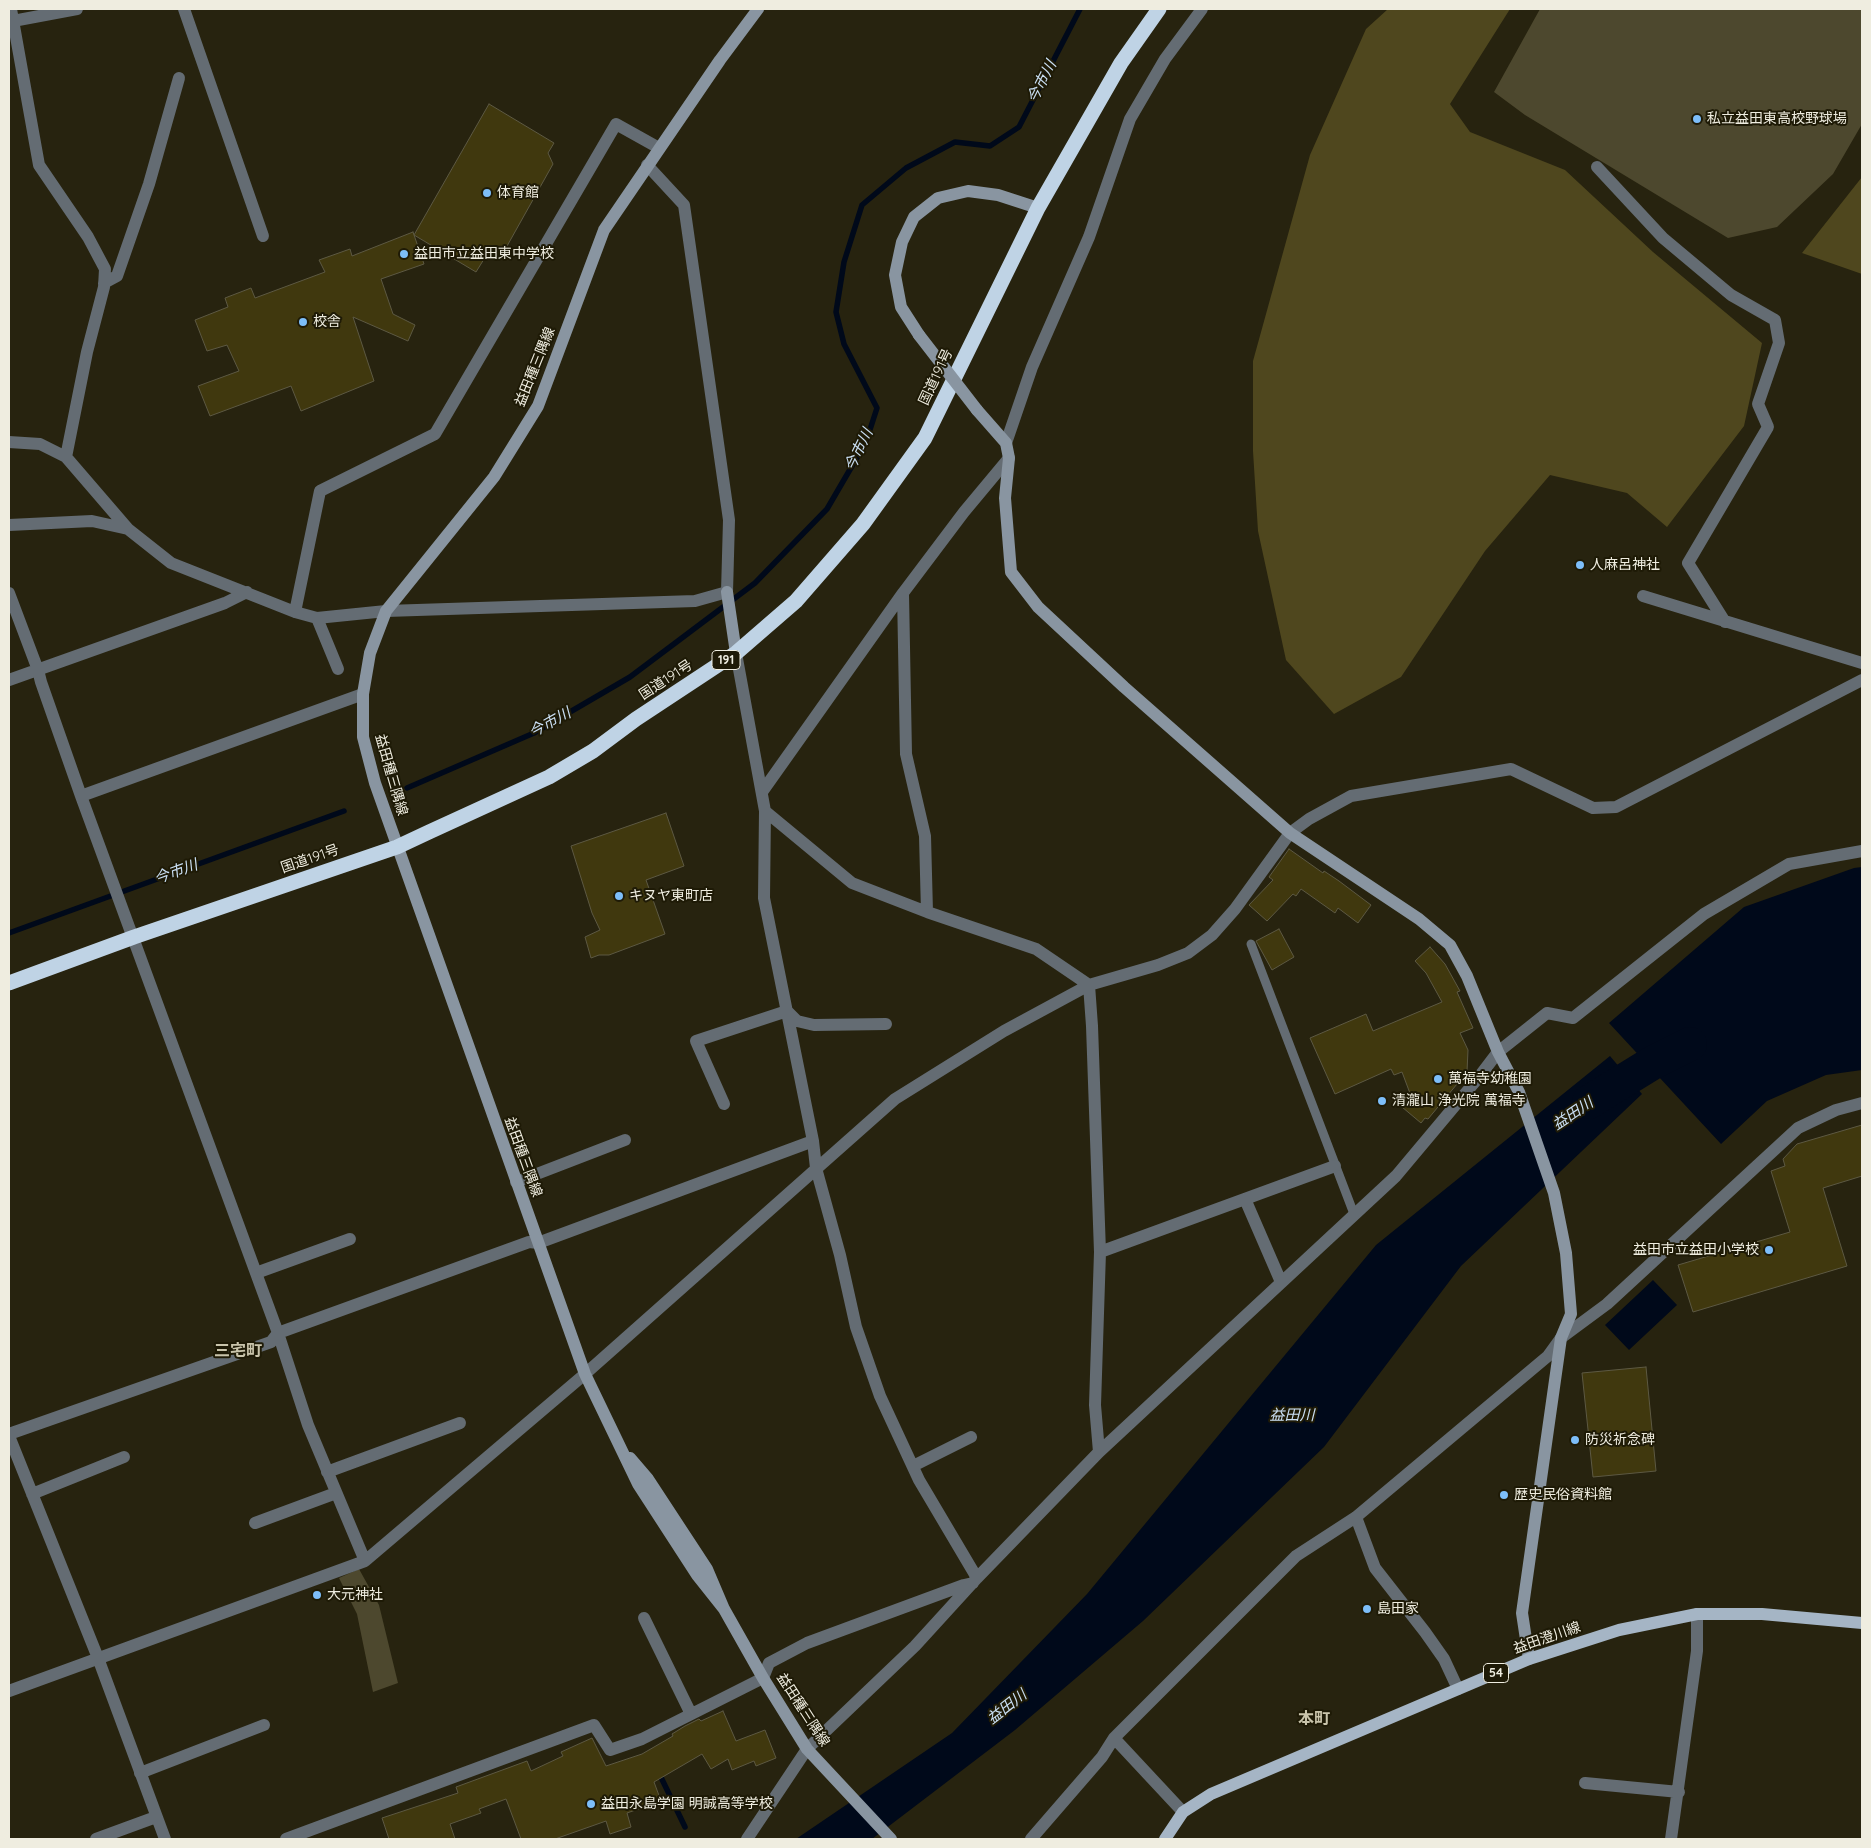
<!DOCTYPE html>
<html>
<head>
<meta charset="utf-8">
<style>
	body { margin:0 }
	#map { position:relative; width:1871px; height:1848px; overflow:hidden; background:#27230f; font-family:Quicksand,sans-serif }
	canvas { display:block }
	.frame { position:absolute; inset:0; border:10px solid #efede0; pointer-events:none }
</style>
</head>
<body>
<div id="map">
<canvas width="1871" height="1848"></canvas>
<div class="frame"></div>
</div>
<script>
const c = document.querySelector('canvas').getContext('2d');
c.lineJoin = 'round';
function fillPath(path, color) { c.fillStyle = color; c.fill(path, 'evenodd'); }
const shape = rows => new Path2D(rows.map(r => 'M' + r).join(''));
function stroke(path, color, width, dash) { c.strokeStyle = color; c.lineWidth = width; c.lineCap = dash ? 'butt' : 'round'; c.setLineDash(dash || []); c.stroke(path); }
function label(font, color, halo, rows, align = 'center') {
  c.font = font + ' Quicksand,"Noto Sans JP",sans-serif'; c.lineWidth = 4; c.setLineDash([]); c.textBaseline = 'middle'; c.strokeStyle = halo; c.fillStyle = color; for (const [text, x, y, turn = 0] of rows) {
    c.save(); c.translate(x, y); c.rotate((+turn || 0) * Math.PI / 180); c.textAlign = isNaN(turn) ? turn : align; if (halo) c.strokeText(text, 0, 0); c.fillText(text, 0, 0); c.restore();
  }
}
fillPath(shape([
	[1540,9,1862,9,1862,124,1833,174,1777,227,1728,238,1525,115,1494,92],
	[359,1569,379,1605,398,1683,373,1692,357,1614,339,1578]
]), '#4d482e');
fillPath(shape([
	[1388,9,1510,9,1450,104,1470,132,1565,170,1653,252,1762,343,1744,426,1667,527,1627,493,1550,475,1485,551,1401,677,1334,714,1286,660,1258,531,1253,451,1253,361,1310,155,1366,29],
	[1862,177,1862,274,1802,253]
]), '#4f471e');
fillPath(shape([
	[1862,867,1862,1070,1826,1075,1767,1101,1721,1144,1609,1023,1744,907,1854,868],
	[1610,1056,1642,1094,1461,1266,1324,1447,1143,1621,1015,1730,872,1839,796,1839,952,1733,1087,1594,1376,1245],
	[1653,1280,1677,1305,1629,1350,1605,1325]
]), '#00091a');
stroke(shape([
	[407,788,534,733,630,677,755,583,827,509,866,442,877,408,844,344,836,312,844,262,862,205,906,168,955,142,990,146,1019,127,1080,9],
	[9,933,344,811],
	[658,1771,685,1827]
]), '#00091a', 5.5);
stroke(shape([
	[1589,1102,1654,1062,1690,1044]
]), '#00091a', 34);
const building = shape([
	[489,104,554,143,548,153,553,164,502,255,489,251,476,272,414,235,489,104],
	[413,232,424,264,381,279,393,314,415,325,408,341,353,317,374,381,301,411,291,386,210,416,198,386,239,371,227,345,207,351,195,320,228,307,225,298,251,288,255,298,325,272,319,260,350,249,352,256,413,232],
	[666,813,684,866,646,880,665,934,609,955,599,955,591,958,585,937,600,930,592,913,571,846,666,813],
	[1289,849,1323,873,1324,871,1339,881,1371,905,1358,923,1338,908,1335,913,1301,889,1296,896,1293,894,1267,921,1249,905,1273,880,1269,877,1289,849],
	[1279,929,1294,957,1272,970,1256,941,1279,929],
	[1430,947,1445,964,1460,991,1457,992,1473,1028,1460,1033,1468,1050,1467,1072,1428,1119,1425,1118,1421,1123,1402,1107,1411,1096,1402,1072,1394,1075,1391,1069,1335,1094,1310,1038,1366,1014,1373,1031,1442,1002,1426,973,1415,961,1430,947],
	[1862,1125,1862,1176,1823,1188,1847,1266,1693,1312,1678,1265,1790,1232,1771,1171,1785,1166,1783,1159,1797,1144,1862,1125],
	[1646,1367,1656,1471,1593,1477,1582,1373,1646,1367],
	[723,1711,736,1741,765,1730,776,1758,756,1766,754,1761,732,1770,728,1759,711,1769,702,1754,654,1782,661,1801,627,1813,631,1827,610,1834,606,1821,555,1839,521,1839,506,1799,479,1809,481,1813,450,1824,455,1839,389,1839,382,1818,458,1793,456,1787,527,1761,531,1771,563,1756,561,1752,592,1738,606,1766,642,1754,673,1736,672,1734,685,1726,699,1719,701,1721,723,1711]
]);
fillPath(building, '#40380e');
stroke(building, '#5d5943', 1);
stroke(shape([
	[1251,944,1354,1214]
]), '#646c73', 9);
stroke(shape([
	[11,9,39,165,88,237,105,269,104,287,87,352,66,457],
	[184,9,263,236],
	[13,21,77,9],
	[1597,167,1663,238,1731,295,1775,320,1779,343,1758,404,1768,427,1688,563,1725,622],
	[104,283,117,276,149,184,179,78],
	[9,442,40,444,66,457,128,529,171,563,295,612,317,618,386,611,695,601,727,592,729,520,684,205,647,165],
	[1006,443,1032,367,1089,237,1130,119,1165,59,1202,9],
	[9,525,92,521,128,529],
	[9,593,38,670,41,682,81,796,278,1333,308,1425,365,1561],
	[1643,596,1862,663],
	[295,612,320,491,435,434,616,124,659,148],
	[317,618,338,669],
	[736,653,765,811,764,898,813,1141,816,1168,840,1255,856,1327,880,1396,919,1480,977,1578],
	[9,680,225,603,247,592],
	[762,792,903,593],
	[81,796,363,694],
	[765,811,852,883,927,912,1036,949,1089,985],
	[927,912,925,836,906,754,903,593,964,512,1009,458],
	[1089,985,1092,1026,1100,1252,1095,1405,1099,1452],
	[724,1104,696,1041,787,1011,797,1021,814,1025,886,1024],
	[516,1182,625,1140],
	[1245,1199,1281,1282],
	[1100,1252,1335,1166],
	[256,1273,350,1239],
	[9,1434,271,1342,278,1333,529,1242,538,1243,813,1141],
	[9,1436,98,1658,165,1839],
	[913,1466,971,1437],
	[327,1472,460,1423],
	[32,1494,124,1457],
	[1356,1517,1375,1568,1425,1632,1444,1659,1458,1689],
	[255,1523,336,1493],
	[644,1618,691,1714],
	[9,1691,365,1561,585,1374,895,1099,1004,1031,1089,985,1158,965,1188,953,1212,935,1235,909,1290,833,1309,819,1351,796,1511,769,1593,808,1616,807,1862,680],
	[1114,1738,1183,1812],
	[140,1773,264,1725],
	[1585,1783,1679,1792],
	[96,1839,156,1817],
	[286,1839,594,1725,610,1750,642,1739,763,1678,769,1663,807,1643,964,1585,973,1583],
	[747,1839,807,1749,915,1646,977,1578,1099,1452,1396,1176,1479,1077,1498,1052,1547,1013,1573,1018,1704,914,1789,864,1862,851],
	[1031,1839,1102,1757,1114,1738,1296,1556,1356,1517,1548,1356,1561,1338,1607,1304,1798,1128,1836,1110,1862,1103],
	[1671,1839,1697,1651,1697,1614]
]), '#646c73', 12);
stroke(shape([
	[919,335,901,307,895,275,902,242,914,217,938,198,968,191,998,195,1038,208],
	[977,410,1006,443,1009,458,1005,498,1011,572,1038,607,1124,687,1290,833,1419,919,1450,945,1467,976,1498,1052,1519,1092,1554,1193,1566,1253,1571,1314,1561,1338,1522,1613,1529,1659],
	[727,592,736,653],
	[630,1458,648,1479,707,1569,724,1609,763,1678,807,1749,891,1839],
	[724,1609,697,1575,638,1484,585,1374,375,783,363,737,363,694,370,653,386,611,494,477,538,406,604,230,720,60,758,9]
]), '#8995a1', 12);
stroke(shape([
	[1165,1839,1183,1812,1211,1794,1529,1659,1619,1630,1697,1614,1762,1614,1862,1623]
]), '#a5b5c5', 12);
stroke(shape([
	[9,983,134,937,397,847,429,832,549,777,593,751,636,719,736,653,796,601,863,524,925,438,1038,208,1121,63,1159,9]
]), '#bfd3e5', 15);
stroke(shape([
	[919,335,977,410]
]), '#8995a1', 12);
for (const [x, y, r, color] of [
	[1697,119,5,"#7dbef9"],
	[487,193,5,"#7dbef9"],
	[404,254,5,"#7dbef9"],
	[303,322,5,"#7dbef9"],
	[1580,565,5,"#7dbef9"],
	[619,896,5,"#7dbef9"],
	[1438,1079,5,"#7dbef9"],
	[1382,1101,5,"#7dbef9"],
	[1769,1250,5,"#7dbef9"],
	[1575,1440,5,"#7dbef9"],
	[1504,1495,5,"#7dbef9"],
	[317,1595,5,"#7dbef9"],
	[1367,1609,5,"#7dbef9"],
	[591,1804,5,"#7dbef9"]
]) { const dot = new Path2D(); dot.arc(x, y, r, 0, 2 * Math.PI); c.fillStyle = color; c.fill(dot); stroke(dot, '#1e1a06', 2); }
for (const [x, y, w] of [
	[726,660,28],
	[1496,1673,25]
]) { const box = new Path2D(); box.roundRect(x - w / 2, y - 9.5, w, 19, 4); c.fillStyle = '#1e1a06'; c.fill(box); stroke(box, '#efede0', 1); }
label('bold 12px', '#efede0', null, [
	["191",726,660],
	["54",1496,1673]
]);
label('14px', '#efede0', '#1e1a06', [
	["私立益田東高校野球場",1707,119],
	["体育館",497,193],
	["益田市立益田東中学校",414,254],
	["校舎",313,322],
	["人麻呂神社",1590,565],
	["キヌヤ東町店",629,896],
	["萬福寺幼稚園",1448,1079],
	["清瀧山 浄光院 萬福寺",1392,1101],
	["益田市立益田小学校",1759,1250,"right"],
	["防災祈念碑",1585,1440],
	["歴史民俗資料館",1514,1495],
	["大元神社",327,1595],
	["島田家",1377,1609],
	["益田永島学園 明誠高等学校",601,1804]
], 'left');
label('14px', '#efede0', '#1e1a06', [
	["益田種三隅線",535,367,-68],
	["国道191号",936,377,-65],
	["国道191号",666,680,-33],
	["益田種三隅線",391,775,74],
	["国道191号",310,859,-19],
	["益田種三隅線",523,1157,70],
	["益田澄川線",1547,1638,-19],
	["益田種三隅線",803,1710,57]
]);
label('italic 15px', '#cbe0f5', '#1e1a06', [
	["今市川",1042,82,-63],
	["今市川",859,450,-64],
	["今市川",550,723,-29],
	["今市川",176,872,-20],
	["益田川",1573,1114,-34],
	["益田川",1292,1415],
	["益田川",1007,1707,-38]
]);
label('bold 16px', '#c9c4ab', '#1e1a06', [
	["三宅町",238,1351],
	["本町",1314,1719]
]);
</script>
</body>
</html>
